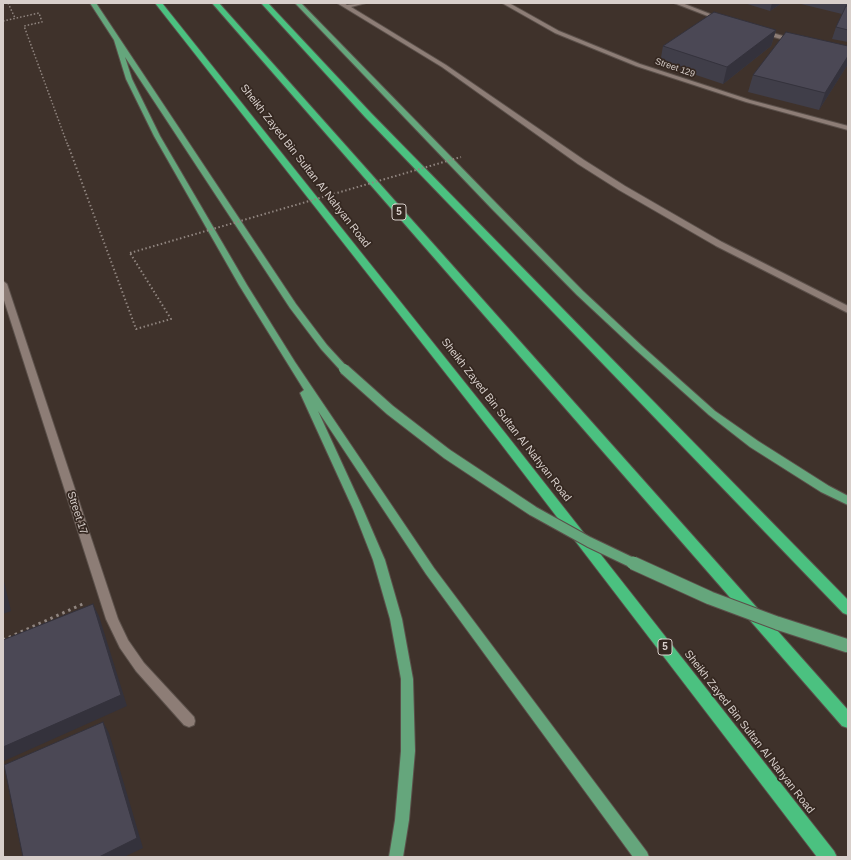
<!DOCTYPE html>
<html>
<head>
<meta charset="utf-8">
<style>
	body { margin:0 }
	#map { position:relative; width:851px; height:860px; overflow:hidden; background:#3f322b; font-family:Helvetica,sans-serif }
	canvas { display:block }
	.frame { position:absolute; inset:0; border:4px solid #d8cfcb; pointer-events:none }
</style>
</head>
<body>
<div id="map">
<canvas width="851" height="860"></canvas>
<div class="frame"></div>
</div>
<script>
const c = document.querySelector('canvas').getContext('2d');
c.lineJoin = 'round';
const shape = rows => new Path2D(rows.map(r => 'M' + r).join(''));
function stroke(path, color, width, dash) { c.strokeStyle = color; c.lineWidth = width; c.lineCap = dash ? 'butt' : 'round'; c.setLineDash(dash || []); c.stroke(path); }
function fillPath(path, color) { c.fillStyle = color; c.fill(path, 'evenodd'); }
function label(font, color, halo, rows, align = 'center') {
  c.font = font + ' Helvetica,sans-serif'; c.lineWidth = 3.5; c.setLineDash([]); c.textBaseline = 'middle'; c.strokeStyle = halo; c.fillStyle = color; for (const [text, x, y, turn = 0] of rows) {
    c.save(); c.translate(x, y); c.rotate((+turn || 0) * Math.PI / 180); c.textAlign = isNaN(turn) ? turn : align; if (halo) c.strokeText(text, 0, 0); c.fillText(text, 0, 0); c.restore();
  }
}
const minor = shape([
	[337,3,344,3,347,5,366,3,351,7,446,65,584,160,625,186,722,242,848,306,848,313,716,246,619,190,578,164,442,67,337,3],
	[502,3,509,3,559,31,640,64,750,100,848,126,848,130,746,102,636,66,555,33,502,3],
	[674,3,682,3,723,19,718,20,674,3],
	[762,30,797,40,798,41,795,43,760,33,760,31,762,30],
	[3,281,7,284,118,619,128,640,144,663,194,717,195,721,194,725,189,727,184,725,136,671,120,648,106,619,3,297,3,281]
]);
const major = shape([
	[90,3,96,3,296,304,327,345,349,369,347,371,341,371,321,349,290,308,125,57,132,79,160,136,247,285,295,362,434,568,647,852,649,857,633,857,426,574,318,411,363,509,385,560,402,619,413,679,415,751,409,820,403,857,389,857,395,820,401,751,401,679,390,619,373,560,353,509,300,393,304,390,239,285,154,136,126,79,114,40,90,3],
	[295,3,301,3,497,204,583,291,642,346,715,411,758,441,829,486,848,496,848,505,821,492,750,447,709,415,636,350,577,295,491,208,295,3]
]);
const highway = shape([
	[155,3,162,3,506,434,834,851,837,857,817,857,498,440,155,3],
	[212,3,219,3,848,710,848,728,842,726,212,3],
	[261,3,268,3,371,113,848,600,848,615,843,613,365,117,261,3]
]);
stroke(minor, '#5b504a', 2);
stroke(major, '#5b504a', 2);
stroke(highway, '#5b504a', 2);
stroke(shape([
	[8,3,15,18],
	[3,21,39,13,42,22,24,26,68,146]
]), '#918680', 1.5, [1.5, 2]);
stroke(shape([
	[68,145,136,329,171,319,130,253]
]), '#918680', 2, [1.5, 2.5]);
stroke(shape([
	[3,640,85,603]
]), '#918680', 3, [2.5, 4]);
fillPath(minor, '#8d7d76');
fillPath(major, '#65a67c');
fillPath(highway, '#4bc180');
const majorBridgeFar1 = shape([
	[344,369,390,410,447,454,533,511,589,542,635,564]
]);
const majorBridge = shape([
	[633,563,710,598,777,623,848,646]
]);
stroke(majorBridgeFar1, '#5b504a', 12, []);
stroke(majorBridge, '#5b504a', 15, []);
stroke(shape([
	[130,253,461,157]
]), '#918680', 2, [1.5, 2.5]);
stroke(majorBridgeFar1, '#65a67c', 10);
stroke(majorBridge, '#65a67c', 13);
fillPath(shape([
	[744,3,782,3,770,11],
	[801,3,848,3,848,42,832,39,836,27,842,14,801,4],
	[776,30,771,46,723,84,660,63,663,46],
	[848,46,848,64,819,110,748,92,753,75]
]), '#403e49');
fillPath(shape([
	[772,3,782,3,770,11],
	[776,30,771,46,723,84,727,67],
	[848,56,848,64,819,110,825,93],
	[3,577,11,611,3,614],
	[93,604,99,616,127,706,4,761,3,759,3,747],
	[103,722,109,733,143,848,124,857,99,857]
]), '#34323c');
const building = shape([
	[846,6,848,6,848,30,836,27,846,6],
	[714,12,776,30,727,67,663,46,714,12],
	[786,32,848,46,848,56,825,93,753,75,786,32],
	[93,604,121,695,3,747,3,640,93,604],
	[103,722,137,838,99,857,23,857,4,765,103,722]
]);
fillPath(building, '#4b4855');
stroke(building, '#34323c', 1);
label('9px', '#d8cfcb', '#352821', [
	["Street 129",675,68,19]
]);
for (const [x, y, w] of [
	[399,212,14],
	[665,647,14]
]) { const box = new Path2D(); box.roundRect(x - w / 2, y - 8, w, 16, 3); c.fillStyle = '#352821'; c.fill(box); stroke(box, '#d8cfcb', 1); }
label('bold 10px', '#d8cfcb', null, [
	["5",399,212],
	["5",665,647]
]);
label('11px', '#d8cfcb', '#352821', [
	["Sheikh Zayed Bin Sultan Al Nahyan Road",305,166,52],
	["Sheikh Zayed Bin Sultan Al Nahyan Road",506,420,52],
	["Street 17",77,513,72],
	["Sheikh Zayed Bin Sultan Al Nahyan Road",749,732,52]
]);
</script>
</body>
</html>
